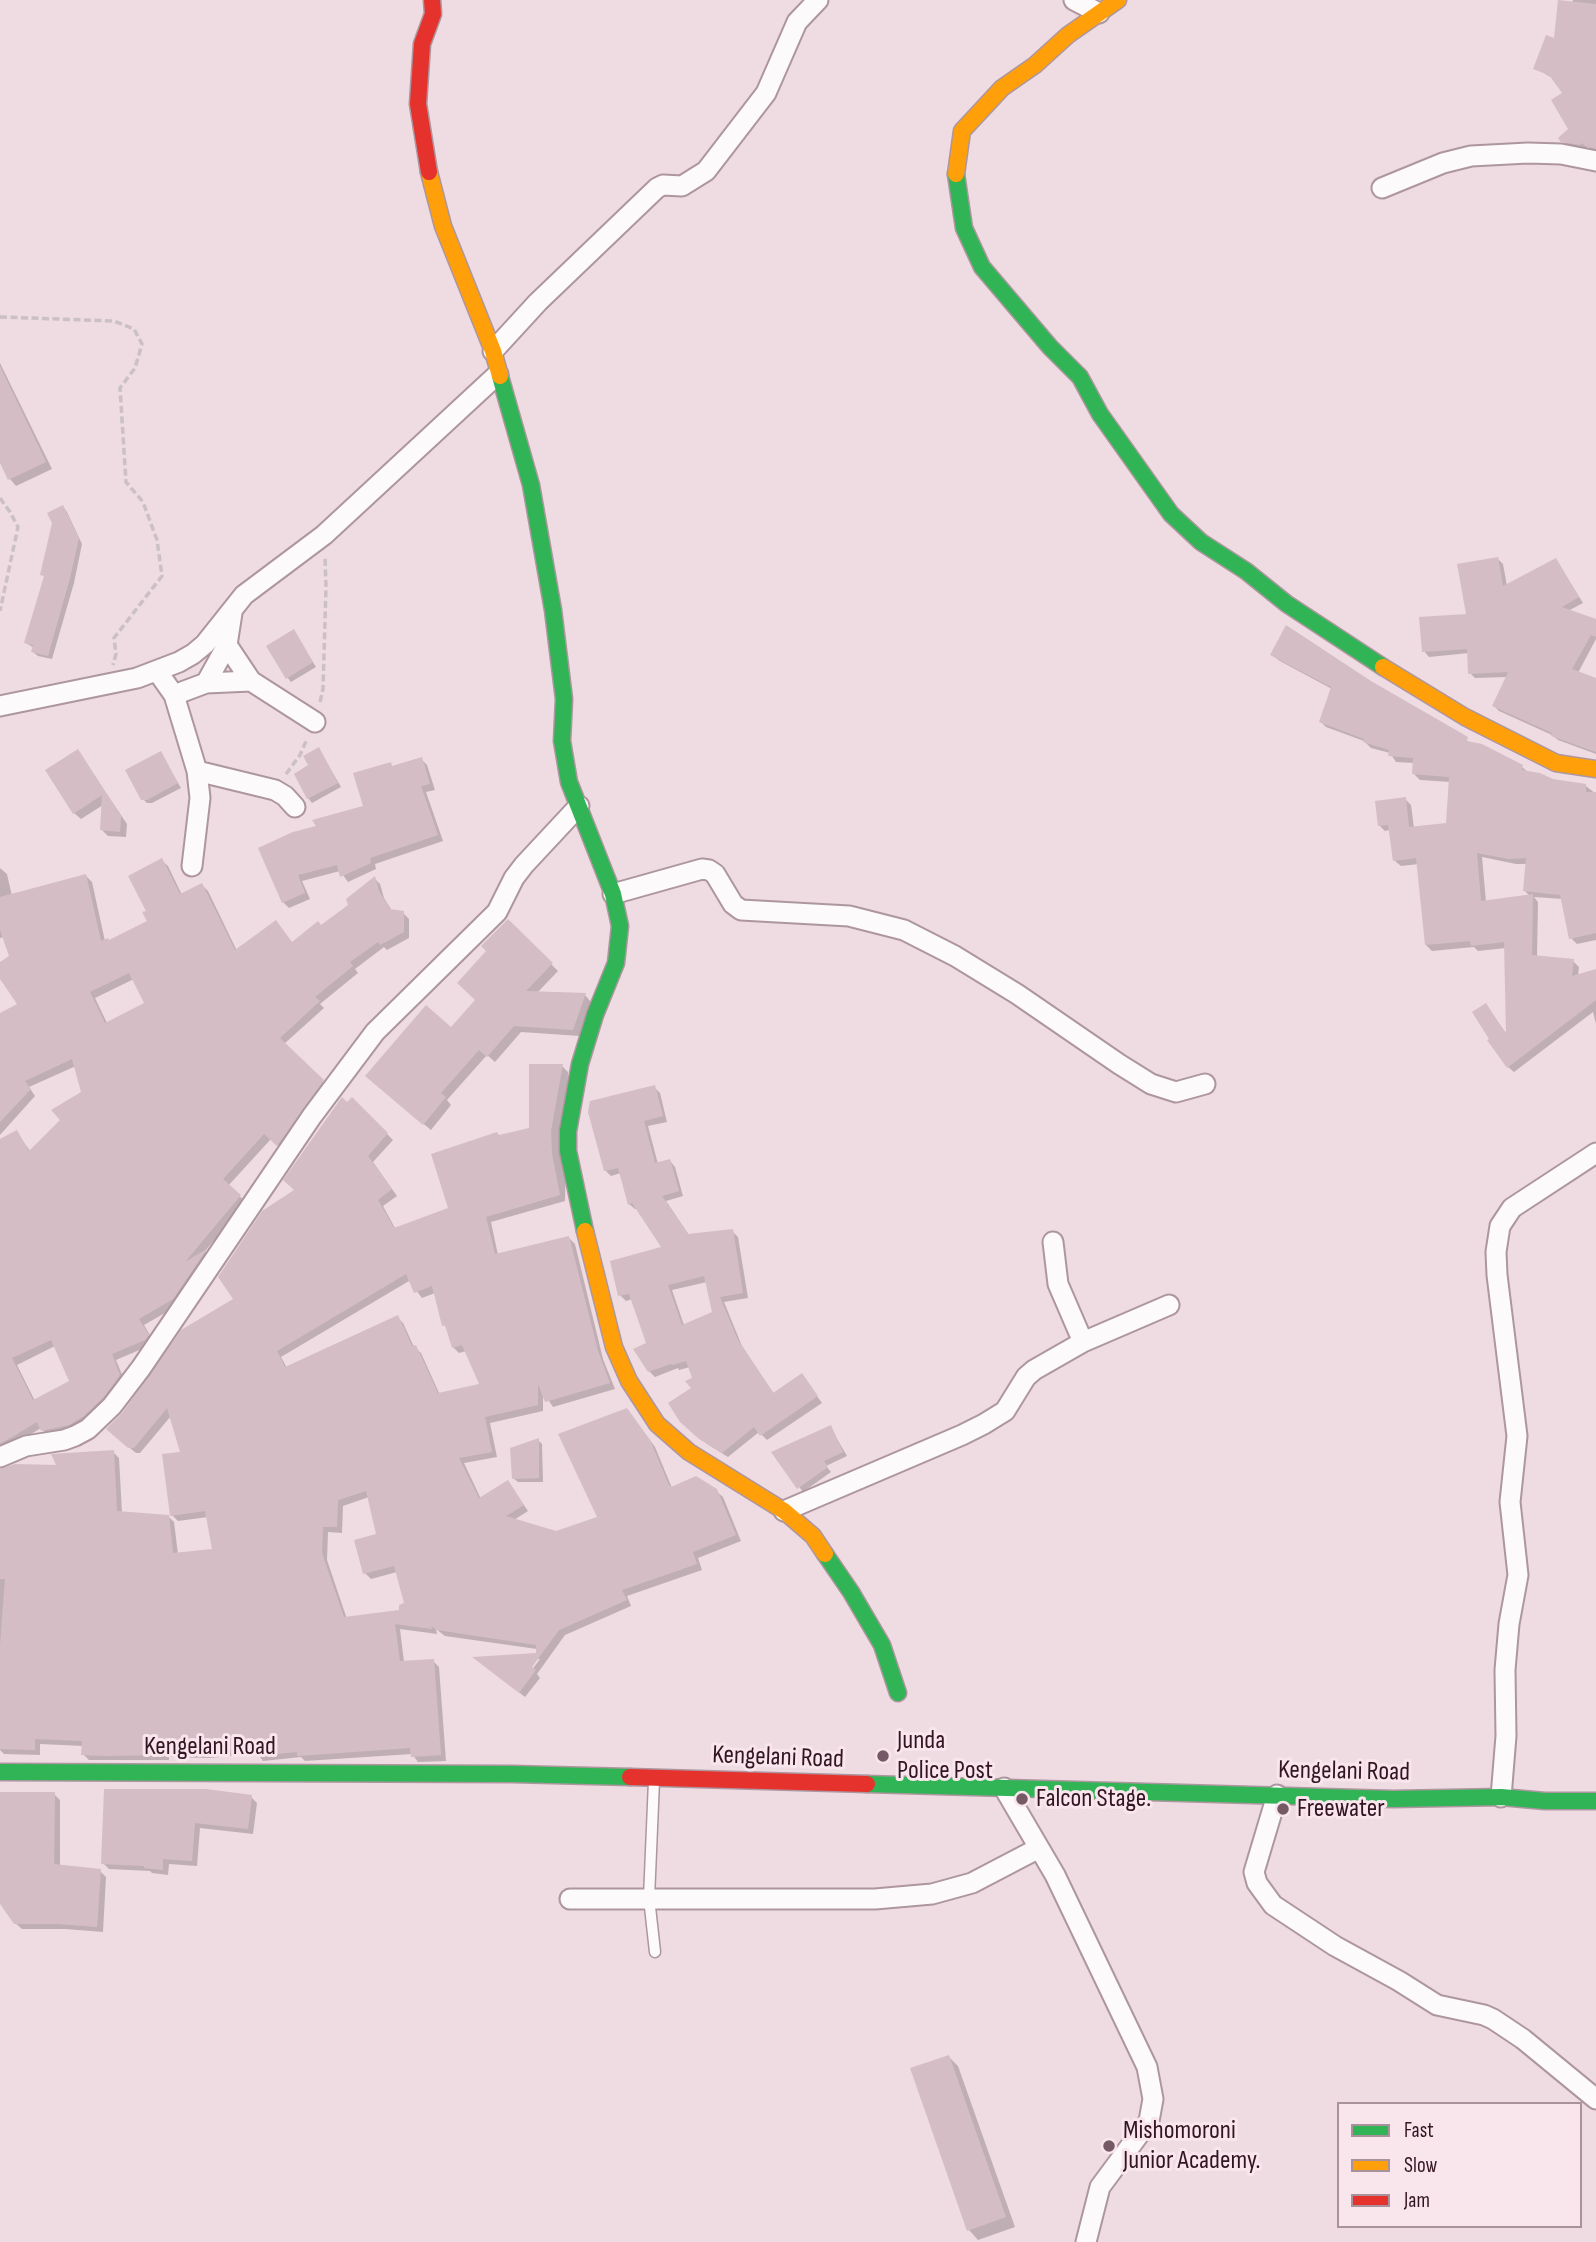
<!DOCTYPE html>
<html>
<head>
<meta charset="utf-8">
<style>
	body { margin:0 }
	#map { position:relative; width:1596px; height:2242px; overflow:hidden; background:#efdbe2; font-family:"Sofia Sans Condensed",sans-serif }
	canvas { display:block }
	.legend { position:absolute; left:1337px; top:2102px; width:245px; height:126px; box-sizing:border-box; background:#f8e6ec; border:2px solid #a9929b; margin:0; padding:9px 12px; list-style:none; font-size:21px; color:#331422 }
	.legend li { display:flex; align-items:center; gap:14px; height:35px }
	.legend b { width:35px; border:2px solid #a9929b }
</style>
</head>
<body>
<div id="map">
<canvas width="1596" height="2242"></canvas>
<ul class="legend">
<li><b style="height:9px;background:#30b455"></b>Fast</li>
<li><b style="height:9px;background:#ff9f0a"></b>Slow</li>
<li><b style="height:9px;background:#e5322d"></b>Jam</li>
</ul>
</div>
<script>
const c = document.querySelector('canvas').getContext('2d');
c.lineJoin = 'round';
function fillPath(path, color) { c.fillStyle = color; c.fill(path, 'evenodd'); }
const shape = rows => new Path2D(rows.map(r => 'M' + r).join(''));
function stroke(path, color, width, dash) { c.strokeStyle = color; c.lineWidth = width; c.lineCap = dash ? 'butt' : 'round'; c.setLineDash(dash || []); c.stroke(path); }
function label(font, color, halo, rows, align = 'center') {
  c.font = font + ' "Sofia Sans Condensed",sans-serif'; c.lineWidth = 6; c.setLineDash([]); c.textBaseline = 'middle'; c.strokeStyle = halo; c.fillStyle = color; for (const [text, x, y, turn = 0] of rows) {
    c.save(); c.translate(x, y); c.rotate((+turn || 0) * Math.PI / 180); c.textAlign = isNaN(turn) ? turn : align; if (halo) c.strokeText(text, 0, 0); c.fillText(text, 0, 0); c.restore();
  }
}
fillPath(shape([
	[1573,0,1596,0,1596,152,1588,147,1585,149,1568,146,1561,138,1571,129,1565,93,1554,79,1535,68,1556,41],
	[0,363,52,469,16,486,10,479,0,459],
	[63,507,67,512,82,544,74,583,52,659,38,656,33,652,34,648,26,643,45,577,42,574],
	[1498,559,1503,564,1507,586,1560,566,1583,603,1568,611,1596,621,1596,639,1578,673,1596,679,1596,754,1558,740,1552,735,1499,711,1494,706,1507,677,1475,678,1470,673,1469,653,1429,657,1424,651,1468,615],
	[294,632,316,667,291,682,287,677],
	[1273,654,1370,683,1472,744,1522,767,1529,773,1553,781,1586,786,1596,794,1596,940,1577,944,1571,938,1563,899,1534,897,1538,902,1537,958,1573,961,1579,967,1578,976,1596,971,1596,1024,1593,1012,1514,1072,1508,1067,1486,1005,1508,1036,1506,948,1478,951,1474,947,1432,951,1426,945,1419,864,1401,866,1395,861,1390,830,1385,831,1379,825,1405,799,1411,805,1414,828,1448,825,1451,782,1420,780,1414,774,1414,763,1396,762,1390,753,1371,748,1364,741,1326,727,1321,722,1332,689,1278,660],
	[1482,857,1516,864,1527,864,1525,891,1530,896,1486,902],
	[319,749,341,787,312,803,308,798,310,765],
	[78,751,127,824,126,837,108,836,102,830,103,805,81,819,74,813],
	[160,753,181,788,152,803,147,803,142,798],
	[421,759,427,765,435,790,426,792,443,841,375,864,376,869,348,882,340,871,302,881,310,899,289,908,283,902,318,828,365,807,390,764,393,767],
	[162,861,168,866,182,895,202,885,208,891,237,951,293,944,350,906,374,878,380,884,384,898,392,911,403,913,409,919,409,938,387,950,384,947,355,969,358,973,320,1004,324,1008,284,1044,328,1087,284,1150,271,1139,228,1186,246,1202,205,1251,211,1257,179,1305,144,1325,154,1342,151,1345,116,1360,125,1382,90,1421,48,1436,41,1428,0,1453,0,1141,16,1132,31,1152,62,1120,83,1093,76,1066,29,1087,35,1096,0,1135,0,1015,20,1004,0,976,0,964,11,957,4,937,0,938,0,868,7,874,12,896,86,876,92,882,105,941,110,942,149,922,148,912],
	[134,979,146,1003,107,1023,95,998],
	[55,1346,71,1381,35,1401,17,1365],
	[508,921,558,971,537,993,585,995,591,1002,580,1036,521,1032,495,1062,487,1055,447,1100,451,1105,431,1130,374,1083,451,1029,477,1000,489,951],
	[562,1066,568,1072,565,1201,491,1222,498,1255,569,1238,575,1244,603,1359,615,1389,553,1407,543,1392,543,1411,490,1423,497,1457,464,1463,481,1499,508,1482,528,1511,514,1520,556,1533,599,1518,632,1416,655,1447,672,1488,716,1491,723,1497,741,1541,698,1558,702,1570,627,1596,631,1606,565,1635,537,1674,540,1678,525,1697,480,1662,537,1655,537,1649,445,1636,436,1629,437,1634,400,1629,404,1662,433,1661,439,1667,446,1761,418,1762,412,1754,305,1761,301,1757,263,1761,257,1753,210,1758,169,1757,169,1760,89,1760,83,1754,83,1746,40,1744,40,1755,4,1754,0,1750,0,1471,59,1466,113,1452,119,1458,122,1513,168,1516,174,1522,178,1554,214,1551,208,1517,178,1521,172,1515,182,1454,171,1416,140,1453,136,1453,114,1435,236,1300,296,1190,347,1105,352,1099,393,1140,373,1162,397,1196,383,1206,396,1230,450,1209,500,1137,531,1129],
	[409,1281,422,1298,435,1293,444,1325,448,1329,453,1347,459,1353,466,1351,481,1385,440,1395,421,1353,414,1347,403,1323,397,1317,287,1368,281,1357],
	[369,1497,378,1535,365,1573,371,1579,397,1572,406,1604,400,1611,347,1619,327,1560,328,1532,342,1533,343,1506],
	[536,1659,540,1659,528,1675],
	[654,1087,660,1093,667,1122,648,1126,658,1164,670,1161,675,1167,683,1196,666,1201,689,1235,732,1231,738,1237,748,1298,724,1302,742,1346,774,1394,802,1375,822,1403,767,1440,759,1432,728,1457,707,1444,688,1427,694,1379,690,1367,679,1370,678,1368,655,1377,649,1371,648,1344,633,1299,626,1301,620,1295,664,1248,638,1209,635,1209,629,1204,621,1173,611,1176,605,1170],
	[707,1282,714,1313,684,1325,672,1290],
	[830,1427,847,1456,826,1466,831,1472,803,1492,774,1453],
	[538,1440,542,1444,543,1482,518,1482,513,1478],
	[0,1793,54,1794,60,1800,60,1867,100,1871,106,1877,103,1932,65,1929,22,1929,15,1923,0,1900],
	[251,1797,257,1803,253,1834,200,1828,197,1866,169,1864,168,1875,152,1873,150,1871,109,1869,103,1863],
	[949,2057,958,2066,1015,2227,978,2240,969,2230]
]), '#0003');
fillPath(shape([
	[1558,0,1596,4,1596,149,1585,146,1582,143,1580,145,1561,142,1558,138,1568,129,1551,100,1562,93,1549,75,1533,69,1546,35,1554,38],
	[0,366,46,462,8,480,0,463],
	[63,505,79,538,70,578,48,656,31,652,33,645,24,643,44,576,40,575,52,523,47,513],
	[1498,557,1503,586,1556,558,1579,597,1562,607,1596,619,1596,637,1591,635,1572,669,1596,678,1596,752,1551,736,1552,733,1492,706,1508,672,1468,674,1467,649,1422,652,1419,617,1466,614,1457,564],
	[1286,625,1371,681,1468,737,1467,741,1482,744,1523,765,1522,770,1540,773,1553,779,1586,784,1586,792,1596,792,1596,933,1569,939,1560,895,1523,891,1526,858,1509,859,1477,853,1481,901,1533,894,1532,955,1574,959,1572,976,1596,969,1596,1000,1507,1068,1487,1040,1489,1039,1472,1012,1486,1003,1506,1034,1504,942,1471,946,1470,941,1425,945,1416,858,1393,861,1388,825,1378,826,1375,801,1406,797,1409,827,1446,823,1449,777,1412,774,1413,758,1388,756,1389,750,1363,742,1364,739,1319,722,1331,687,1270,655],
	[294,629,313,662,286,679,266,646],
	[319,747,338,783,307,799,294,774,308,765,303,756],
	[78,749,121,816,120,832,100,830,102,795,73,814,45,770],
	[161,751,178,783,147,800,141,800,125,770],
	[422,757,430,784,421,786,438,835,370,858,371,863,340,877,337,865,298,875,305,893,282,903,258,848,293,832,316,826,312,820,363,806,353,773,391,762,392,766],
	[162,858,180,894,202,883,235,950,276,920,292,942,318,921,321,925,348,905,346,899,375,876,379,891,390,909,404,911,404,932,380,945,378,942,350,962,353,966,315,997,320,1001,280,1038,324,1080,277,1146,264,1134,223,1179,241,1195,185,1262,207,1249,173,1299,139,1319,149,1335,145,1340,112,1354,120,1375,103,1398,84,1416,69,1425,41,1431,37,1422,0,1444,0,1139,17,1130,29,1151,60,1120,51,1110,81,1092,72,1059,25,1081,31,1089,0,1122,0,1013,17,1004,0,979,0,962,9,956,0,930,0,897,86,874,101,941,108,938,109,940,147,921,142,912,146,911,128,876],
	[129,973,144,1003,105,1023,90,992],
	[51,1340,69,1381,33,1400,12,1358],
	[508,919,553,963,526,991,586,993,573,1030,514,1026,487,1057,479,1050,441,1093,446,1097,423,1125,365,1076,426,1005,451,1027,475,1000,457,983,486,951,481,946],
	[529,1064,563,1064,551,1131,552,1154,560,1195,486,1217,495,1254,569,1236,598,1351,610,1383,545,1402,538,1384,538,1405,485,1417,492,1452,459,1458,479,1498,508,1480,524,1505,506,1516,556,1531,597,1517,558,1434,627,1408,650,1440,669,1485,671,1487,696,1476,717,1489,736,1535,693,1552,697,1564,622,1590,627,1600,559,1630,532,1667,536,1670,519,1693,472,1657,536,1653,536,1645,437,1630,431,1626,432,1629,395,1624,400,1661,434,1659,441,1755,411,1757,410,1748,297,1756,297,1752,255,1756,254,1748,203,1753,164,1752,164,1755,105,1756,81,1755,82,1741,35,1739,35,1750,0,1749,0,1645,5,1579,0,1579,0,1469,15,1464,56,1465,51,1454,114,1450,117,1511,169,1515,173,1553,212,1549,205,1511,170,1516,162,1454,180,1452,167,1408,134,1448,128,1448,106,1429,122,1413,181,1330,233,1299,218,1277,262,1211,294,1190,283,1180,342,1097,347,1102,352,1097,388,1133,368,1156,392,1189,378,1200,394,1228,448,1208,431,1154,497,1132,499,1135,529,1128],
	[406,1274,414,1293,432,1286,442,1326,445,1325,452,1348,462,1345,479,1384,438,1393,416,1345,412,1346,398,1315,285,1367,277,1351],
	[366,1491,376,1534,354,1540,363,1574,394,1566,404,1603,399,1605,399,1610,344,1617,322,1553,323,1527,337,1527,338,1500],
	[655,1085,663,1116,644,1121,655,1163,670,1159,679,1191,662,1196,688,1234,733,1229,743,1293,720,1297,737,1338,773,1393,802,1373,818,1396,760,1436,754,1427,722,1453,699,1439,680,1422,668,1403,691,1388,685,1381,692,1378,686,1361,672,1365,671,1364,648,1372,633,1349,646,1343,629,1294,618,1296,610,1261,661,1247,632,1203,628,1205,618,1168,604,1171,588,1112,590,1101],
	[704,1276,712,1312,682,1325,668,1285],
	[831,1425,843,1452,824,1461,828,1467,797,1489,771,1452],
	[539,1438,539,1478,512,1479,510,1448],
	[104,1789,206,1789,252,1795,248,1829,195,1823,192,1861,163,1859,163,1870,144,1868,144,1866,101,1864],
	[0,1792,55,1792,54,1864,101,1869,97,1927,58,1924,14,1924,0,1904],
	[949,2055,1006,2217,967,2231,910,2068]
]), '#d5bdc6');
const lane = shape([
	[654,1781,649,1898,655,1952]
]);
const street = shape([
	[1074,0,1099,13],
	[1382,188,1443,163,1471,156,1528,153,1561,154,1596,161],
	[493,351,538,302,657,188,663,185,682,186,706,171,766,93,797,22,818,0],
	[227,645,251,681],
	[157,671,174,695,197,771,200,798,192,866],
	[206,683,227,645,232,613],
	[174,695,206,683,251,681,315,722],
	[0,706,137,678,179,662,193,654,205,644,244,595,324,535,498,374],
	[197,771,275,790,285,796,295,807],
	[613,894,702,869,709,870,715,874,733,904,741,910,849,916,904,930,955,956,1017,994,1119,1064,1151,1084,1176,1092,1205,1084],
	[1053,1242,1058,1284,1083,1342],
	[0,1457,26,1446,64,1440,75,1436,88,1429,112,1406,141,1368,312,1116,375,1032,497,912,514,878,524,865,579,806],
	[784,1511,962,1435,984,1424,1005,1411,1026,1377,1034,1370,1083,1342,1169,1305],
	[1004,1788,1055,1875,1147,2067,1153,2099,1149,2121,1100,2187,1086,2242],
	[1277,1795,1254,1872,1257,1883,1273,1905,1335,1946,1399,1981,1437,2005,1484,2015,1493,2019,1523,2039,1596,2099],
	[1501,1797,1506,1736,1505,1670,1509,1624,1518,1575,1510,1502,1517,1436,1497,1275,1496,1252,1500,1226,1512,1208,1596,1153],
	[570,1899,875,1899,932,1894,972,1883,1039,1848]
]);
const fast = shape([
	[956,174,964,228,982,267,1050,347,1080,377,1100,414,1171,514,1201,542,1246,571,1287,604,1383,667],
	[500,376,531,485,553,610,564,699,562,741,569,782,613,894,620,926,616,963,595,1015,580,1064,568,1131,568,1151,585,1231],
	[825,1554,851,1592,882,1645,898,1693],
	[0,1772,512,1774,630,1777],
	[867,1784,1393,1799,1501,1797,1545,1801,1596,1801]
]);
const slow = shape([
	[429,172,443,226,493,351,500,376],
	[956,174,962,131,1002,88,1035,65,1068,35,1118,0],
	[1383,667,1465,717,1556,763,1596,769],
	[585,1231,614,1347,629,1381,657,1424,689,1452,784,1511,813,1536,825,1554]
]);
const jam = shape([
	[429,172,418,104,422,44,433,14,432,0],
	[630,1777,867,1784]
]);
stroke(lane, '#ad969f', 13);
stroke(street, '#ad969f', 23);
stroke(fast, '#ad969f', 19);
stroke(slow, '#ad969f', 19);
stroke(jam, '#ad969f', 19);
stroke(shape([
	[0,317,114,321,134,329,142,344,135,368,120,388,126,482,143,502,157,540,162,576,114,638,116,654,113,665],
	[0,498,10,512,18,527,0,611],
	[320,702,323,689,326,587,325,556],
	[286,774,300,755,307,739]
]), '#cbc1c4', 3.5, [7, 3.5]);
stroke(lane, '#fdfafb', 10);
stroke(street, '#fdfafb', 19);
stroke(fast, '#30b455', 16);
stroke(slow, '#ff9f0a', 16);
stroke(jam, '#e5322d', 16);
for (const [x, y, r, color] of [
	[883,1756,7,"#755a65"],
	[1022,1799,7,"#755a65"],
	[1283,1809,7,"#755a65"],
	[1109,2146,7,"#755a65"]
]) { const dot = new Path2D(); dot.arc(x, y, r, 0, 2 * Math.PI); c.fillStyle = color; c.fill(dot); stroke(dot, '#f8e6ec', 2.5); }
label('26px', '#331422', '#f8e6ec', [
	["Junda",897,1741],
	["Police Post",897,1771],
	["Falcon Stage.",1036,1799],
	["Freewater",1297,1809],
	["Mishomoroni",1123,2131],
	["Junior Academy.",1123,2161]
], 'left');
label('26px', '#331422', '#f8e6ec', [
	["Kengelani Road",210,1747],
	["Kengelani Road",778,1758,2],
	["Kengelani Road",1344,1772,1]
]);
</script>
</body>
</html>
